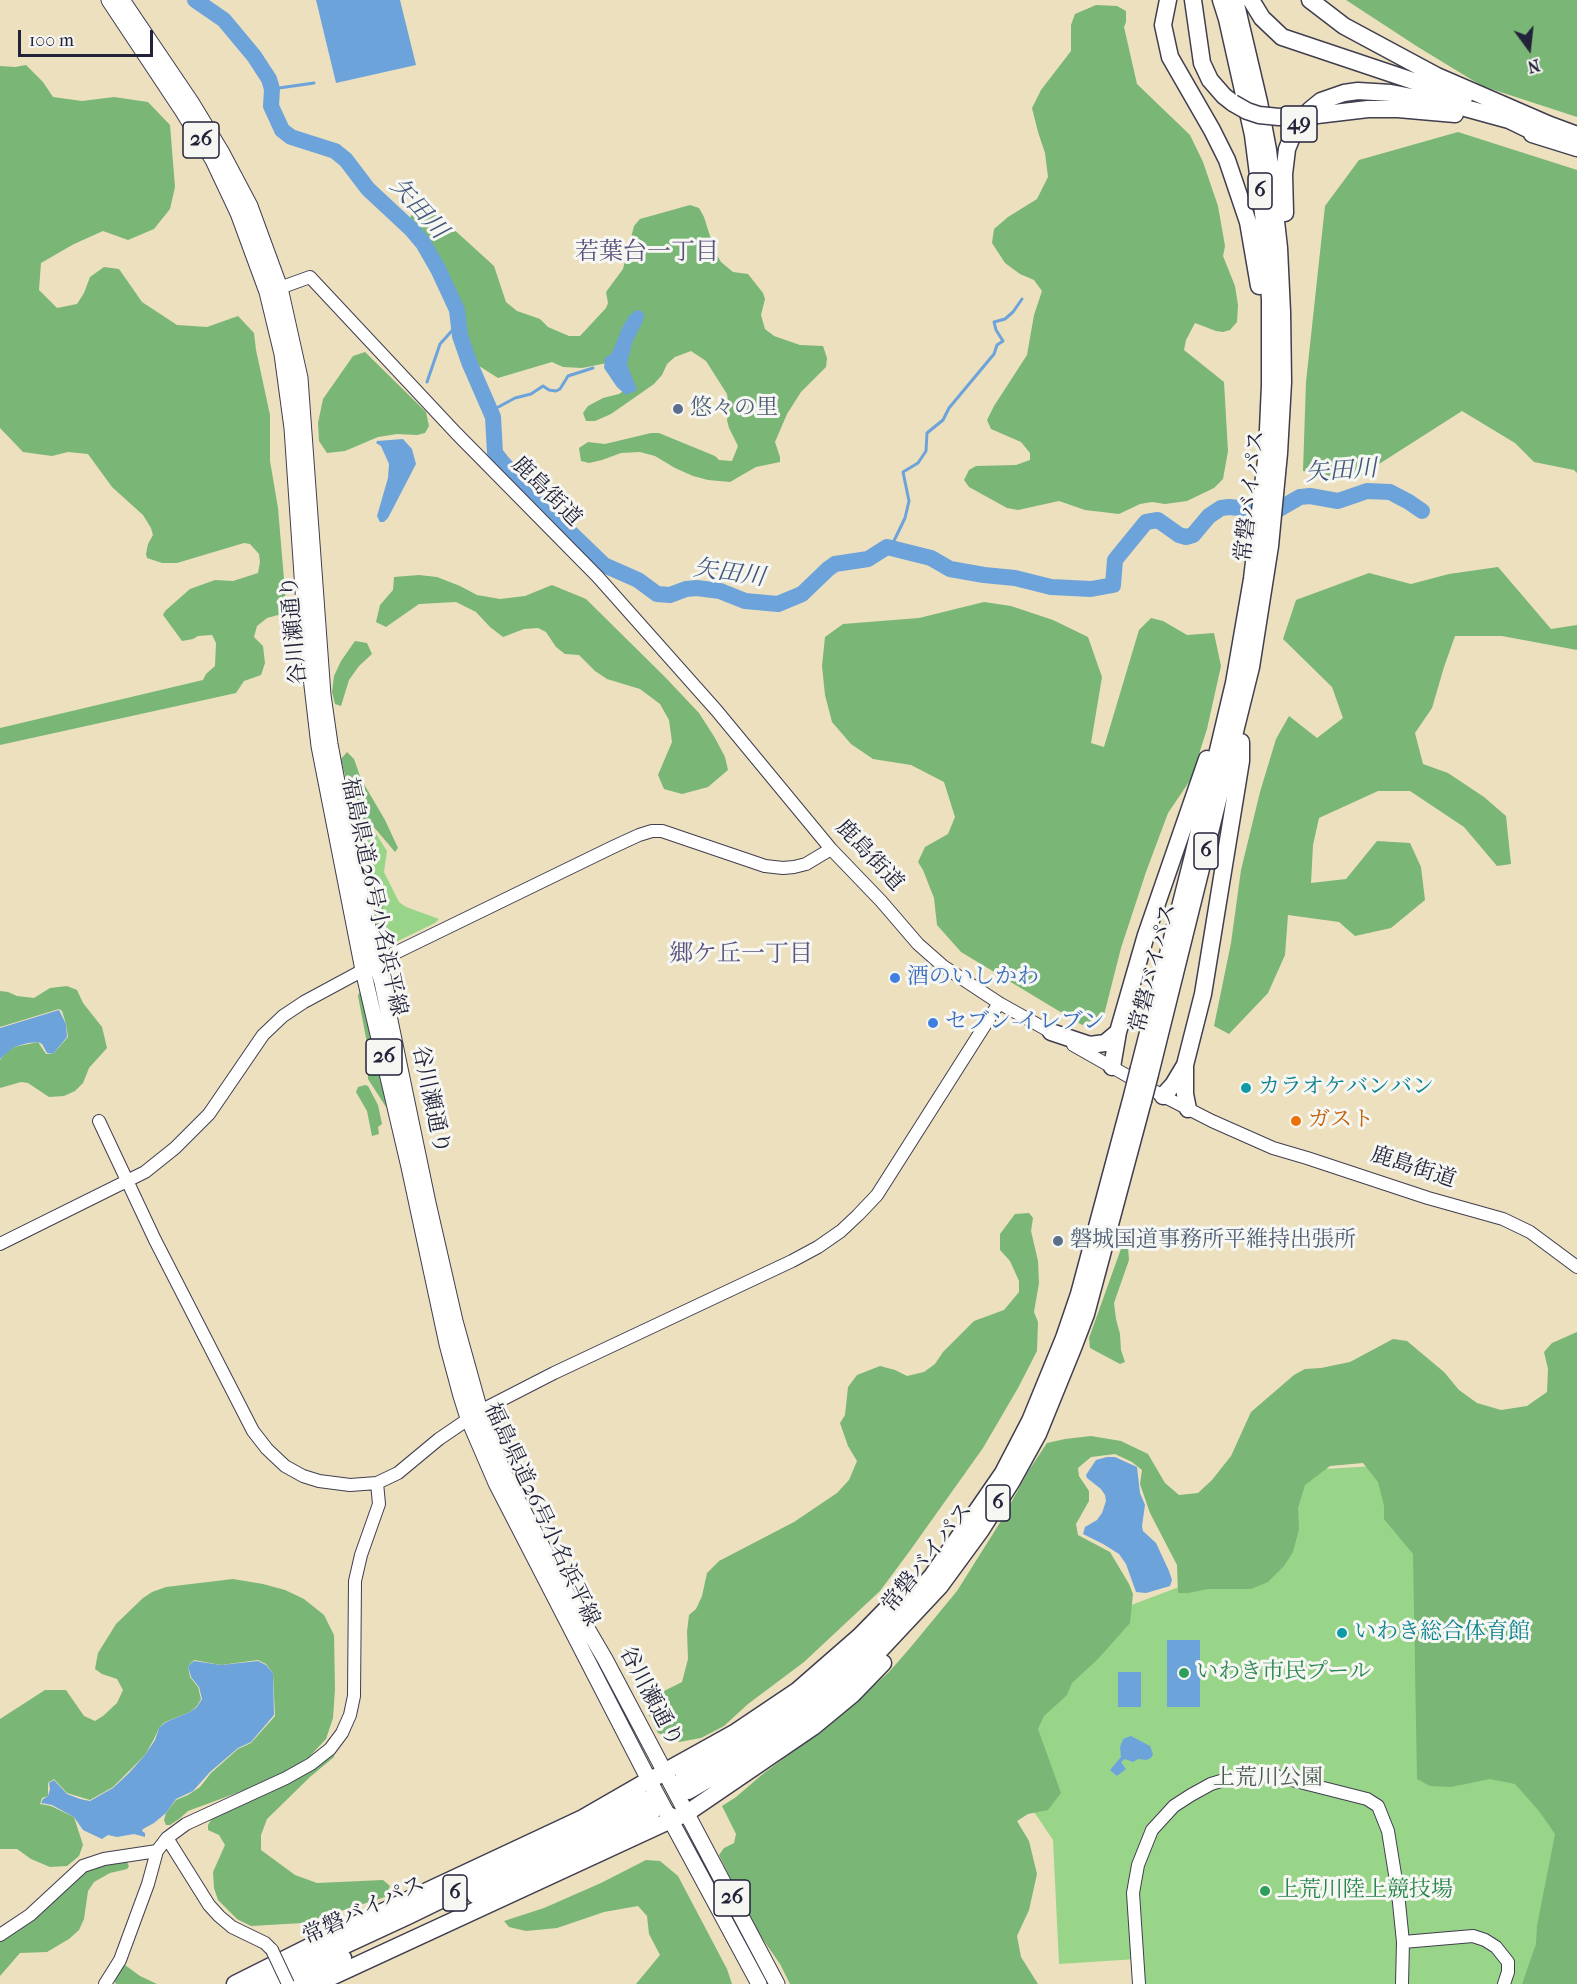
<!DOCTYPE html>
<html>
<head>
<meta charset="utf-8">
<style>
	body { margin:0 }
	#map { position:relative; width:1577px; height:1984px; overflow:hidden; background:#ece0bf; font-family:"IM FELL French Canon",serif }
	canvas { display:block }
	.north { position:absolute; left:1499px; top:18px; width:60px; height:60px; -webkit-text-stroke:4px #f6f6f2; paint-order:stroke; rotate:165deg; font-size:16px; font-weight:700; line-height:24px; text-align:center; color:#22223b }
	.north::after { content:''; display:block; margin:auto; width:21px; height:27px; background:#22223b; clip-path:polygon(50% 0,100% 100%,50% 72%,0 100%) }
	.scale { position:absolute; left:18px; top:30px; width:135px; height:27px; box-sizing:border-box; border:3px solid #22223b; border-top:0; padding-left:8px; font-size:18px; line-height:21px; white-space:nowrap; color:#22223b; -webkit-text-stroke:4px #f6f6f2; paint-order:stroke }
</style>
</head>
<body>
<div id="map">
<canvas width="1577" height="1984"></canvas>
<div class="north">N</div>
<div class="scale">100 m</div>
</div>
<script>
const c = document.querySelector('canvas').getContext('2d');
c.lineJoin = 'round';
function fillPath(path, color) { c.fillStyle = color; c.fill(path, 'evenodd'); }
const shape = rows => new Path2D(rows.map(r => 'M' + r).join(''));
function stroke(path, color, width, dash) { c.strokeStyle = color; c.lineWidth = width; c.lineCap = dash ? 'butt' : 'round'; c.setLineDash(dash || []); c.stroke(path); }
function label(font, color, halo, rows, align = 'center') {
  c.font = font + ' "IM FELL French Canon","Noto Serif JP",serif'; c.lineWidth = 6; c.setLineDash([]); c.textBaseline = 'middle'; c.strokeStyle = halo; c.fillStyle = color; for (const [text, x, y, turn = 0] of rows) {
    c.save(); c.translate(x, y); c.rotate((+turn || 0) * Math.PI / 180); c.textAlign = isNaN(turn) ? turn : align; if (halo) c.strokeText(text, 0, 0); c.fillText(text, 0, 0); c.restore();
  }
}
fillPath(shape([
	[373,829,387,851,384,872,399,902,406,907,439,919,435,923,398,941,391,943,385,940,359,832],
	[1392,1465,1577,1698,1577,1984,1139,1984,1137,1959,1059,1964,1053,1840,995,1754,1105,1615,1192,1582,1289,1471]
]), '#99d589');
fillPath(shape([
	[1346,0,1577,0,1577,117,1482,86,1418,47],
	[1096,5,1117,6,1126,11,1126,22,1124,27,1137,84,1190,135,1203,162,1218,206,1225,246,1223,256,1235,286,1238,305,1237,322,1230,330,1223,332,1216,331,1195,323,1186,340,1184,350,1224,382,1228,451,1223,479,1214,488,1187,501,1165,504,1152,502,1140,504,1119,514,1085,510,1059,501,1018,510,1007,508,969,487,964,480,969,470,976,466,1016,465,1030,460,1030,453,1021,442,991,429,987,420,994,406,1027,355,1034,315,1042,291,1034,280,1020,274,1005,263,992,243,994,229,1008,217,1037,199,1048,177,1045,153,1038,132,1032,108,1041,90,1071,51,1071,25,1075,14],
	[26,65,43,82,53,97,82,101,114,97,148,102,170,125,175,187,170,209,154,229,128,240,103,231,74,244,41,263,39,290,57,308,77,304,84,293,90,277,104,267,119,269,142,302,177,325,207,327,238,316,254,333,256,350,270,415,270,461,278,508,286,603,278,615,267,618,257,626,254,637,263,646,265,663,261,675,244,681,236,693,0,745,0,728,203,680,206,674,215,666,216,643,212,635,198,636,193,639,182,641,163,615,165,611,190,589,215,580,233,581,258,573,260,562,259,554,250,544,244,543,177,563,162,563,147,558,146,554,148,544,153,535,151,528,143,515,112,487,88,454,68,452,52,456,23,452,0,428,0,66,15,67],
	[1458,132,1577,170,1577,473,1574,470,1534,462,1515,443,1462,411,1354,480,1303,471,1306,382,1325,206,1359,160],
	[417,205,427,205,494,266,506,302,517,311,540,319,548,327,569,336,580,336,606,308,608,303,606,292,623,269,634,226,640,219,690,205,699,208,704,217,715,252,721,262,733,272,748,274,763,293,765,299,761,315,765,329,774,336,800,345,823,346,827,358,826,367,801,392,787,414,775,442,780,457,780,462,756,467,730,482,708,480,693,476,675,468,655,456,640,452,621,453,602,460,589,463,581,461,579,448,588,442,605,444,651,433,659,433,715,456,719,460,732,461,738,446,729,428,727,420,729,408,727,394,706,361,691,351,675,357,667,364,662,375,654,384,611,414,595,421,586,421,583,413,588,406,603,398,619,394,628,388,612,362,582,368,563,367,552,362,498,378,468,359,460,349,441,280,423,248,410,218],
	[365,352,426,412,429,426,425,433,417,435,397,434,378,437,345,451,327,453,319,441,318,423,323,399,353,356],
	[1498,567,1551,629,1577,625,1577,650,1502,636,1455,636,1444,667,1432,708,1415,733,1423,764,1448,773,1484,797,1506,816,1511,864,1497,866,1464,827,1410,791,1378,791,1319,818,1313,845,1311,883,1346,879,1377,841,1410,843,1421,867,1425,900,1391,928,1355,936,1339,922,1288,915,1285,955,1268,993,1229,1034,1214,1026,1231,943,1241,870,1260,792,1276,739,1289,716,1317,738,1343,718,1332,687,1283,639,1296,600,1369,573,1411,584,1449,574],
	[419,575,437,577,460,586,477,595,500,599,525,596,552,585,586,599,665,677,699,713,715,738,725,757,728,770,708,787,682,794,664,789,658,775,672,742,669,720,660,704,640,689,607,679,595,671,579,655,565,654,556,647,546,632,538,628,524,629,503,637,490,627,476,612,456,602,419,604,386,627,376,622,380,605,393,590,394,577],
	[984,602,1011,606,1053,620,1088,637,1102,677,1091,743,1104,747,1139,630,1151,618,1163,621,1187,635,1214,633,1221,666,1207,729,1191,779,1168,813,1146,872,1121,948,1104,1015,1082,1025,961,952,937,925,934,898,923,870,918,862,925,847,948,834,955,817,944,782,911,765,873,759,851,744,832,722,825,695,822,666,825,637,843,624,919,618],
	[355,641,367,643,372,654,359,666,349,680,341,706,335,704,332,692,334,676,341,661],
	[347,752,354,759,361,779,385,820,398,848,395,852,373,826,357,825,341,759],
	[366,858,378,880,388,934,382,943,380,939,366,885,364,859],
	[67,986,77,990,83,1003,102,1027,107,1048,89,1068,83,1083,75,1091,64,1096,49,1097,28,1083,21,1082,0,1088,0,1060,6,1053,14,1047,38,1042,46,1054,53,1054,68,1037,66,1024,62,1011,59,1009,0,1027,0,991,8,992,17,996,34,998,50,988],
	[362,992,384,1079,386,1107,368,1079,367,1043,358,996,359,993],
	[365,1085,368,1086,378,1105,382,1124,378,1127,379,1134,372,1136,367,1111,356,1092,358,1087],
	[1029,1213,1033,1218,1031,1231,1038,1261,1039,1283,1034,1312,1038,1322,1037,1351,1018,1388,983,1448,909,1552,880,1591,804,1662,748,1704,724,1726,701,1738,679,1742,658,1733,649,1715,648,1709,656,1695,682,1682,688,1659,687,1632,689,1615,696,1609,702,1596,707,1573,719,1561,794,1522,837,1493,849,1480,857,1461,848,1446,840,1423,845,1415,848,1387,857,1375,880,1366,895,1370,907,1376,924,1372,935,1364,943,1352,974,1321,1004,1310,1019,1292,1019,1281,1010,1261,1000,1250,1000,1234,1015,1214],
	[1122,1246,1128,1248,1129,1260,1114,1303,1116,1319,1120,1334,1121,1350,1125,1362,1120,1364,1090,1348,1089,1338],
	[1577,1332,1577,1984,1522,1984,1536,1944,1537,1926,1555,1834,1539,1811,1515,1784,1490,1779,1451,1787,1430,1786,1417,1779,1413,1554,1384,1519,1384,1506,1378,1482,1363,1463,1330,1466,1305,1485,1298,1508,1299,1529,1293,1552,1284,1566,1268,1582,1251,1589,1208,1589,1188,1593,1178,1593,1177,1565,1150,1513,1140,1484,1142,1470,1132,1462,1115,1454,1091,1457,1078,1468,1079,1476,1089,1491,1089,1501,1076,1524,1078,1535,1110,1552,1129,1584,1133,1594,1130,1623,1098,1659,1072,1683,1067,1695,1044,1716,1038,1729,1061,1793,1048,1810,1028,1814,1017,1821,1029,1841,1037,1874,1029,1910,1017,1936,1021,1957,1038,1984,790,1984,780,1964,755,1928,719,1855,724,1848,734,1843,736,1834,722,1806,736,1797,764,1773,829,1725,889,1672,910,1648,957,1591,1001,1521,1029,1470,1047,1443,1065,1439,1091,1436,1121,1441,1148,1454,1165,1483,1179,1495,1198,1493,1212,1480,1231,1456,1251,1412,1294,1375,1305,1369,1321,1368,1350,1362,1393,1339,1407,1341,1444,1372,1459,1390,1477,1403,1501,1410,1527,1406,1547,1392,1548,1369,1544,1352,1552,1343],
	[233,1579,263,1584,285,1590,304,1599,324,1615,334,1635,335,1689,333,1718,326,1739,309,1757,290,1770,261,1784,188,1811,179,1819,170,1825,166,1825,164,1820,166,1813,176,1800,188,1795,200,1787,211,1773,238,1749,251,1743,275,1716,273,1673,266,1664,258,1660,221,1665,194,1660,188,1666,190,1677,198,1687,201,1699,197,1706,190,1712,165,1722,159,1728,154,1739,145,1755,113,1787,90,1800,67,1793,54,1779,48,1783,48,1796,42,1798,40,1804,51,1806,74,1817,83,1845,79,1856,67,1866,50,1867,31,1859,17,1849,0,1849,0,1719,45,1690,66,1690,84,1716,95,1721,103,1716,117,1703,123,1690,117,1679,102,1674,95,1669,98,1653,116,1624,143,1598,152,1592,166,1587],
	[335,1752,334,1757,310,1777,267,1819,261,1835,261,1850,295,1875,317,1883,383,1880,390,1886,385,1897,303,1923,251,1926,237,1919,218,1900,214,1888,213,1872,225,1845,219,1835,208,1830,208,1825,213,1817],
	[117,1859,127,1862,129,1866,127,1869,110,1873,94,1882,88,1891,84,1919,79,1930,69,1939,47,1952,20,1953,0,1976,0,1941,88,1870],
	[646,1860,660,1861,678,1876,727,1969,732,1984,636,1984,660,1955,649,1934,647,1916,638,1906,604,1912,557,1928,526,1931,509,1927,504,1921,544,1908,601,1883],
	[125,1965,140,1976,157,1984,116,1984,114,1980,119,1966]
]), '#7ab675');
fillPath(shape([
	[316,0,400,0,416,65,336,83],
	[636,310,642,311,644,315,643,321,632,343,627,364,637,390,626,395,617,387,604,368,605,358,612,353,623,326,630,315],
	[403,439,412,449,416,464,388,518,384,522,380,522,377,516,388,478,389,464,381,446,376,443,377,441],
	[59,1010,66,1024,67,1037,53,1054,47,1053,42,1044,38,1042,28,1043,14,1047,0,1059,0,1028],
	[1107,1457,1115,1457,1137,1467,1140,1493,1145,1505,1142,1526,1143,1531,1156,1543,1169,1571,1172,1580,1170,1586,1146,1593,1136,1592,1126,1564,1119,1554,1103,1544,1083,1534,1085,1527,1097,1520,1102,1513,1106,1501,1105,1495,1101,1489,1087,1478,1086,1475,1096,1460],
	[1167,1640,1200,1640,1200,1707,1167,1707],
	[194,1661,221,1665,258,1661,266,1665,273,1673,274,1715,251,1742,238,1748,210,1772,193,1791,176,1799,166,1813,154,1823,143,1829,142,1831,145,1833,145,1837,134,1834,117,1837,108,1835,102,1839,83,1830,74,1817,52,1805,41,1803,43,1799,48,1796,50,1789,49,1783,54,1780,67,1794,80,1799,90,1801,113,1788,129,1773,145,1755,155,1740,159,1728,166,1722,190,1712,197,1707,202,1699,199,1687,191,1677,188,1666],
	[1118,1672,1141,1672,1141,1707,1118,1707],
	[1131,1736,1150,1746,1153,1754,1151,1758,1146,1760,1138,1759,1133,1762,1125,1759,1121,1762,1126,1769,1117,1776,1110,1770,1121,1757,1120,1747,1123,1739]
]), '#6da3db');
stroke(shape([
	[272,89,314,83],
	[427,382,440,344,458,324],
	[491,411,515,398,531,394,543,386,549,390,556,391,560,389,568,376,593,368],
	[891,547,905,518,909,501,903,472,918,463,926,451,927,433,943,420,949,408,994,354,997,345,1003,341,996,330,994,322,1005,319,1013,312,1022,299]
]), '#6da3db', 3);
stroke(shape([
	[195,0,224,20,254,56,269,79,272,89,271,106,282,130,291,137,335,151,346,160,368,189,412,230,423,243,438,269,457,310,460,336,469,362,493,417,495,453,502,462,549,512,604,565,638,580,657,594,670,595,686,589,697,588,720,591,745,601,778,604,802,594,828,569,835,564,868,559,887,547,931,558,950,569,984,575,1015,578,1051,587,1091,589,1113,585,1115,560,1146,522,1158,520,1179,535,1186,537,1193,535,1209,516,1221,508,1229,507,1270,511,1279,509,1300,497,1310,496,1338,501,1367,491,1390,492,1409,502,1422,511]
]), '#6da3db', 16);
const tertiary = shape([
	[274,290,310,277,456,433,598,577,717,711,831,849,881,901,918,944,943,966,999,1003,1058,1036],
	[1073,1045,1163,1096,1212,1121,1273,1148,1307,1158,1428,1198,1503,1219,1530,1232,1577,1267],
	[99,1121,155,1240,253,1431,267,1449,285,1466,303,1476,319,1481,350,1485,377,1483,398,1473,439,1439,480,1411,554,1373,792,1261,818,1247,841,1231,858,1215,877,1195,999,1003],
	[0,1244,145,1172,175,1148,209,1114,263,1035,283,1016,304,1002,393,954,613,847,639,835,652,831,662,831,765,866,783,868,794,867,806,864,831,849],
	[167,1838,209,1905,219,1916,232,1927,265,1943,272,1950],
	[0,1935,30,1915,83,1866,104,1859,157,1851],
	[1403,1942,1473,1936,1485,1940,1496,1947,1508,1962,1508,1972,1504,1984],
	[105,1984,120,1960,148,1884,157,1851,167,1838,186,1824,286,1778,311,1764,330,1749,342,1733,350,1715,354,1696,355,1581,361,1555,379,1504,377,1483],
	[1139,1984,1133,1893,1138,1865,1152,1830,1174,1806,1191,1795,1211,1784,1224,1780,1254,1775,1276,1776,1367,1799,1378,1806,1388,1831,1398,1893,1403,1942,1402,1984]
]);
const primary = shape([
	[109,0,182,110,213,160,238,213,267,292,282,354,292,428,306,634,319,746,363,970,409,1167,447,1344,461,1396,468,1418,496,1483,649,1780,759,1984],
	[122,0,191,102,222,153,250,206,280,288,300,378,323,695,330,744,341,803,376,963,382,982,428,1203,455,1321,480,1411,504,1474,526,1516,567,1594,605,1659,777,1984]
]);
const trunk = shape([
	[1168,0,1163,25,1170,57,1212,130,1227,160,1248,222,1259,286],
	[1193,0,1202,63,1210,80,1224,96,1233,103],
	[1251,0,1262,18,1282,37,1464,98],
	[1310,0,1344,26,1437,76,1550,125,1577,135],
	[1317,115,1368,109,1398,109,1455,114],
	[1519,117,1550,125],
	[1532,134,1577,148],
	[1285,213,1284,174,1287,149,1296,127,1310,110,1321,101,1344,93,1358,91,1391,93,1458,106,1509,120,1542,136],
	[1051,1032,1090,1045,1105,1043,1118,1032],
	[1185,1066,1185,1094,1188,1109],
	[1112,1067,1118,1032,1146,935,1207,759],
	[1139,1068,1193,856,1234,683,1252,579,1267,452,1270,385,1270,300,1266,237,1253,135,1227,19,1221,0],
	[1150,1074,1251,667,1270,546,1279,453,1283,382,1282,312,1279,248,1268,150,1259,102,1235,0],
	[1163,1096,1173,1085,1185,1065,1203,994,1241,761,1241,742],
	[664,1772,736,1732,797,1691,860,1636,906,1589],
	[682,1780,753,1738,794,1709,839,1673,893,1619,932,1576,1003,1473,1030,1421,1064,1338,1079,1294,1132,1096],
	[688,1791,760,1749,793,1725,824,1702,866,1665,940,1586,981,1530,1012,1481,1038,1434,1073,1348,1086,1314,1143,1101],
	[668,1815,676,1818,687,1813,813,1727,853,1694,883,1663],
	[475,1895,597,1841,653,1811],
	[235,1984,333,1935,583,1818,649,1780,662,1774,667,1776],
	[261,1984,408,1916,648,1799],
	[290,1984,343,1958],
	[316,1984,671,1820]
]);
stroke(tertiary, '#403e4f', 14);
stroke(primary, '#403e4f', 17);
stroke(trunk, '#403e4f', 19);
stroke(tertiary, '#fff', 12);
stroke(primary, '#fff', 15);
stroke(trunk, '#fff', 16);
const tertiaryBridge = shape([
	[272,1950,288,1984]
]);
const trunkBridge = shape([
	[1233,103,1247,111,1259,115,1279,117,1317,115],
	[1132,1096,1139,1068],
	[1143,1101,1150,1074]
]);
stroke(tertiaryBridge, '#403e4f', 14, []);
stroke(trunkBridge, '#403e4f', 19, []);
stroke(tertiaryBridge, '#fff', 12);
stroke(trunkBridge, '#fff', 16);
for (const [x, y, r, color] of [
	[678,409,6,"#5c6f8a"],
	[895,978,6,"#3f7fe0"],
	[933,1023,6,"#3f7fe0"],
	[1246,1088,6,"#0f9aa8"],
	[1296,1121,6,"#e8710a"],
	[1058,1241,6,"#5c6f8a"],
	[1342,1633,6,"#0f9aa8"],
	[1184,1673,6,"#2e9e5b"],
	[1265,1891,6,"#2e9e5b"]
]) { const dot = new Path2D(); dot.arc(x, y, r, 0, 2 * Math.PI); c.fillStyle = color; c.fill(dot); stroke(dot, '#f6f6f2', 2); }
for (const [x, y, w] of [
	[1299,124,36],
	[201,140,36],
	[1260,191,24],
	[1206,851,24],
	[384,1057,36],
	[998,1503,24],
	[455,1893,24],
	[732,1898,36]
]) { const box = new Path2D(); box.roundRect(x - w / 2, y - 18, w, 36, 4.5); c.fillStyle = '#f6f6f2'; c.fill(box); stroke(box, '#22223b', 1.5); }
label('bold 21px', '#22223b', null, [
	["49",1299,124],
	["26",201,140],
	["6",1260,191],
	["6",1206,851],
	["26",384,1057],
	["6",998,1503],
	["6",455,1893],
	["26",732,1898]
]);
label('22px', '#4e5e75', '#f6f6f2', [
	["悠々の里",690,409],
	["磐城国道事務所平維持出張所",1070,1241]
], 'left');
label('22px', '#22223b', '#f6f6f2', [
	["鹿島街道",546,492,45],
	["常磐バイパス",1251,496,-84],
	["谷川瀬通り",295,630,-95],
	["鹿島街道",869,856,47],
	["福島県道26号小名浜平線",373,897,78],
	["常磐バイパス",1154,968,-76],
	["谷川瀬通り",430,1100,78],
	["鹿島街道",1413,1168,18],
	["福島県道26号小名浜平線",541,1515,65],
	["常磐バイパス",928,1558,-52],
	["谷川瀬通り",650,1697,62],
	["常磐バイパス",364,1911,-25]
]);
label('22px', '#366cbe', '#f6f6f2', [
	["酒のいしかわ",907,978],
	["セブン-イレブン",945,1023]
], 'left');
label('22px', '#0d838f', '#f6f6f2', [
	["カラオケバンバン",1258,1088],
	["いわき総合体育館",1354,1633]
], 'left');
label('22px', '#c56008', '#f6f6f2', [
	["ガスト",1308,1121]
], 'left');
label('22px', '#27864d', '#f6f6f2', [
	["いわき市民プール",1196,1673],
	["上荒川陸上競技場",1277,1891]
], 'left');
label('22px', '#465852', '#f6f6f2', [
	["上荒川公園",1268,1779]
]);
label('italic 24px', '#40567b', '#f6f6f2', [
	["矢田川",418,209,48],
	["矢田川",1341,472,-4],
	["矢田川",729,574,8]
]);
label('24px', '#5a527d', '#f6f6f2', [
	["若葉台一丁目",647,253],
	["郷ケ丘一丁目",741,955]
]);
</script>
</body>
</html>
